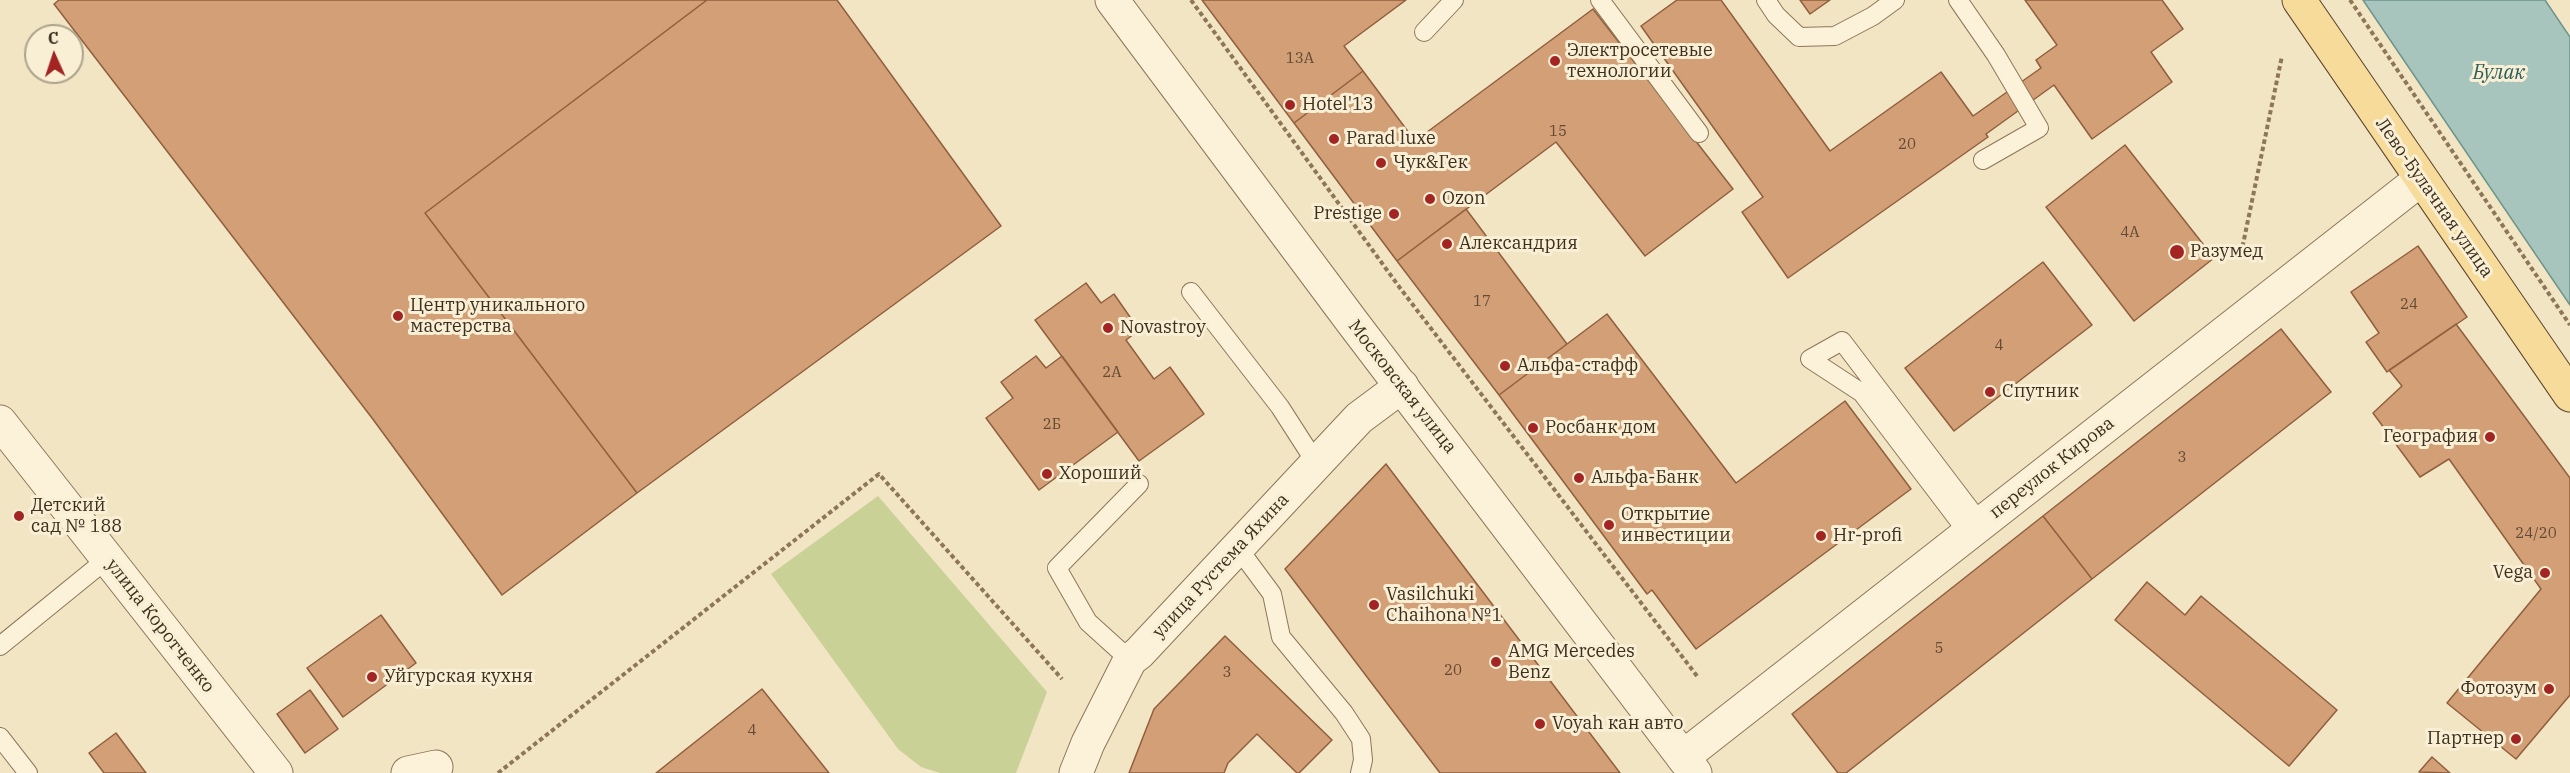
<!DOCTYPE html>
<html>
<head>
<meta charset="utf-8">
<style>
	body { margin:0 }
	#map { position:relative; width:2570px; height:773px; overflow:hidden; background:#f2e5c4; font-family:"IBM Plex Serif",serif }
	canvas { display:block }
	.north { position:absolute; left:24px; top:24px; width:60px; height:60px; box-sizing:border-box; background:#f8efd5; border:2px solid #ada28c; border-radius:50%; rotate:357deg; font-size:16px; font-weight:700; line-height:24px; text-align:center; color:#3d2e1e }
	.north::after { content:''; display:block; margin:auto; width:21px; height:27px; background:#a22524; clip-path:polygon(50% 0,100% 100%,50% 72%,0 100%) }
</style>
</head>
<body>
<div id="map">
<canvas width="2570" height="773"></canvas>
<div class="north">С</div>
</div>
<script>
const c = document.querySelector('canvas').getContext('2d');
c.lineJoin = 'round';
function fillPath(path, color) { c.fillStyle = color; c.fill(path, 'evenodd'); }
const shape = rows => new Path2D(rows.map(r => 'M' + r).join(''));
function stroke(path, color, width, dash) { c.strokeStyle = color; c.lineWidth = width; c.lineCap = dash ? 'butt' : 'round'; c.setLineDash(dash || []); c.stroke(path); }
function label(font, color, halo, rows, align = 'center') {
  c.font = font + ' "IBM Plex Serif",serif'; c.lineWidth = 6; c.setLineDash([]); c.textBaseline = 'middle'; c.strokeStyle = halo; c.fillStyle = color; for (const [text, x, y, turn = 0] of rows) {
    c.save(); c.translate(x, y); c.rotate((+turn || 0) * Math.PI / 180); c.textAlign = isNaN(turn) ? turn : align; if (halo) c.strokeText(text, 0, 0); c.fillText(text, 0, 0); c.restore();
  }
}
fillPath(shape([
	[878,496,1047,692,1016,773,940,773,921,767,898,749,771,574]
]), '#c9d197');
const water = shape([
	[2363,0,2545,0,2570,37,2570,305,2363,0]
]);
fillPath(water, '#a7c5bc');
stroke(water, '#6c948b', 1.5);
const building = shape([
	[59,0,707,0,425,213,637,493,502,595,372,418,54,4,59,0],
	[707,0,837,0,1001,226,637,493,425,213,707,0],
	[1202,0,1406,0,1344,46,1363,71,1294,123,1202,0],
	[1677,0,1721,0,1830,151,1941,72,1973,116,2041,68,2036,60,2057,45,2025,0,2162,0,2183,29,2151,52,2172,82,2092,139,2054,85,1986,134,1988,137,1788,278,1742,212,1763,197,1641,26,1677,0],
	[1800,0,1830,0,1810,14,1800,0],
	[1593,9,1733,189,1645,256,1556,142,1397,261,1294,123,1363,71,1415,141,1593,9],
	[2125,145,2214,258,2134,321,2046,207,2125,145],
	[1466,209,1567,344,1499,395,1397,261,1466,209],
	[2418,246,2467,317,2387,372,2366,342,2379,333,2351,292,2418,246],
	[2043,262,2092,325,1954,431,1905,368,2043,262],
	[1086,283,1101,303,1114,294,1139,330,1126,340,1154,379,1170,367,1204,414,1139,461,1035,320,1086,283],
	[1607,314,1736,483,1845,401,1911,489,1696,649,1652,590,1647,594,1499,395,1607,314],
	[2456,324,2570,478,2570,695,2516,759,2447,703,2541,589,2449,459,2420,477,2373,413,2402,386,2389,370,2456,324],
	[2281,329,2331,392,2092,579,2043,516,2281,329],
	[1036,356,1046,368,1062,356,1118,432,1039,490,986,418,1013,398,1001,382,1036,356],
	[1386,464,1620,773,1440,773,1285,569,1386,464],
	[2043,516,2092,579,1846,773,1838,773,1792,714,2043,516],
	[2147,582,2185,615,2201,596,2337,710,2289,766,2115,620,2147,582],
	[381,615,416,663,343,717,307,668,381,615],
	[1225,636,1332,740,1299,773,1297,773,1257,734,1228,763,1224,773,1129,773,1154,709,1225,636],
	[762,689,829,773,656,773,762,689],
	[310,690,338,729,305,753,277,714,310,690],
	[116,733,146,773,104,773,89,753,116,733],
	[2432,757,2450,773,2419,772,2432,757]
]);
fillPath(building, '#d39f77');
stroke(building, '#905f3d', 1.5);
const service = shape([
	[1600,0,1699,133],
	[1766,0,1776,15,1799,37,1835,36,1873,16,1895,0],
	[1958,0,1996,55,2039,128,1983,160],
	[1424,32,1454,0],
	[1191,292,1280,407,1316,463],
	[1969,534,1862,393,1810,359,1842,341,1981,524],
	[1238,548,1272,594,1281,637,1344,713,1361,739,1363,760,1360,773],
	[0,646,107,559],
	[1130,660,1088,622,1057,568,1139,484],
	[0,737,28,773]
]);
const minor = shape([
	[0,422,276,773],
	[1683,757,2421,179],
	[408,773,436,767],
	[1076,773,1088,743,1130,660,1139,653,1359,418,1402,386]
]);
const tertiary = shape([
	[1112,0,1353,323,1695,773]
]);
const primary = shape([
	[2299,0,2570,395]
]);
stroke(service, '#8e7659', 20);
stroke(minor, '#8e7659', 35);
stroke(tertiary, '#8e7659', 35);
stroke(primary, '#5c442d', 35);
stroke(shape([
	[1191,0,1400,288,1697,676],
	[2350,0,2570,325],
	[2241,254,2282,56],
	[498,773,879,474,1062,679]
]), '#8e7659', 4, [4.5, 3]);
stroke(service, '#fbf2d9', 18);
stroke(minor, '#fbf2d9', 33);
stroke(tertiary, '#fbf2d9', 33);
stroke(primary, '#f7db9a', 33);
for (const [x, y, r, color] of [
	[1555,61,6,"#a22524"],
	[1290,105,6,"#a22524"],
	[1334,139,6,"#a22524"],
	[1381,163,6,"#a22524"],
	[1430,199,6,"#a22524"],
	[1394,214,6,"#a22524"],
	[1447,244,6,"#a22524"],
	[2177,252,8,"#a22524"],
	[398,316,6,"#a22524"],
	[1108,328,6,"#a22524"],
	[1505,366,6,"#a22524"],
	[1990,392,6,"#a22524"],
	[1533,428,6,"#a22524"],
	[2490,437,6,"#a22524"],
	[1047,474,6,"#a22524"],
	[1579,478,6,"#a22524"],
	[19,516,6,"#a22524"],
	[1609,525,6,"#a22524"],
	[1821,536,6,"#a22524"],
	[2545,573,6,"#a22524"],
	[1374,605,6,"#a22524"],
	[1496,662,6,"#a22524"],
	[372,677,6,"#a22524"],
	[2549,689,6,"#a22524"],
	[1540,724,6,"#a22524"],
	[2516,739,6,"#a22524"]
]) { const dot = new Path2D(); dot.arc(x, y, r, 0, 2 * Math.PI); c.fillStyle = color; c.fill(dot); stroke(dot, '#f8efd5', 2); }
label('15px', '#624a34', null, [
	["13А",1300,59],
	["15",1558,132],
	["20",1907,145],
	["4А",2130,233],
	["17",1482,302],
	["24",2409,305],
	["4",1999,346],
	["2А",1112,373],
	["2Б",1052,425],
	["3",2182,458],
	["24/20",2536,534],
	["5",1939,649],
	["20",1453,671],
	["3",1227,673],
	["4",752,731]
]);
label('18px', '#3d2e1e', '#f8efd5', [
	["Электросетевые",1567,51],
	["технологии",1567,72],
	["Hotel'13",1302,105],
	["Parad luxe",1346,139],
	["Чук&Гек",1393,163],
	["Ozon",1442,199],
	["Prestige",1382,214,"right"],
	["Александрия",1459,244],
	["Разумед",2190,252],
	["Центр уникального",410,306],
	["мастерства",410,327],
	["Novastroy",1120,328],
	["Альфа-стафф",1517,366],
	["Спутник",2002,392],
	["Росбанк дом",1545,428],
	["География",2478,437,"right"],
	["Хороший",1059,474],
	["Альфа-Банк",1591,478],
	["Детский",31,506],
	["сад № 188",31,527],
	["Открытие",1621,515],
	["инвестиции",1621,536],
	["Hr-profi",1833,536],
	["Vega",2533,573,"right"],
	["Vasilchuki",1386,595],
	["Chaihona №1",1386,616],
	["AMG Mercedes",1508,652],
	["Benz",1508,673],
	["Уйгурская кухня",384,677],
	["Фотозум",2537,689,"right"],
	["Voyah кан авто",1552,724],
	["Партнер",2504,739,"right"]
], 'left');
label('18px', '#3d2e1e', '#f8efd5', [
	["Лево-Булачная улица",2434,198,55],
	["Московская улица",1402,387,52],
	["переулок Кирова",2052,468,-38],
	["улица Рустема Яхина",1221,566,-47],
	["улица Коротченко",160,626,52]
]);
label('italic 20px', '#2c5e5c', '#f8efd5', [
	["Булак",2499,73]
]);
</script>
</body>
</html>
